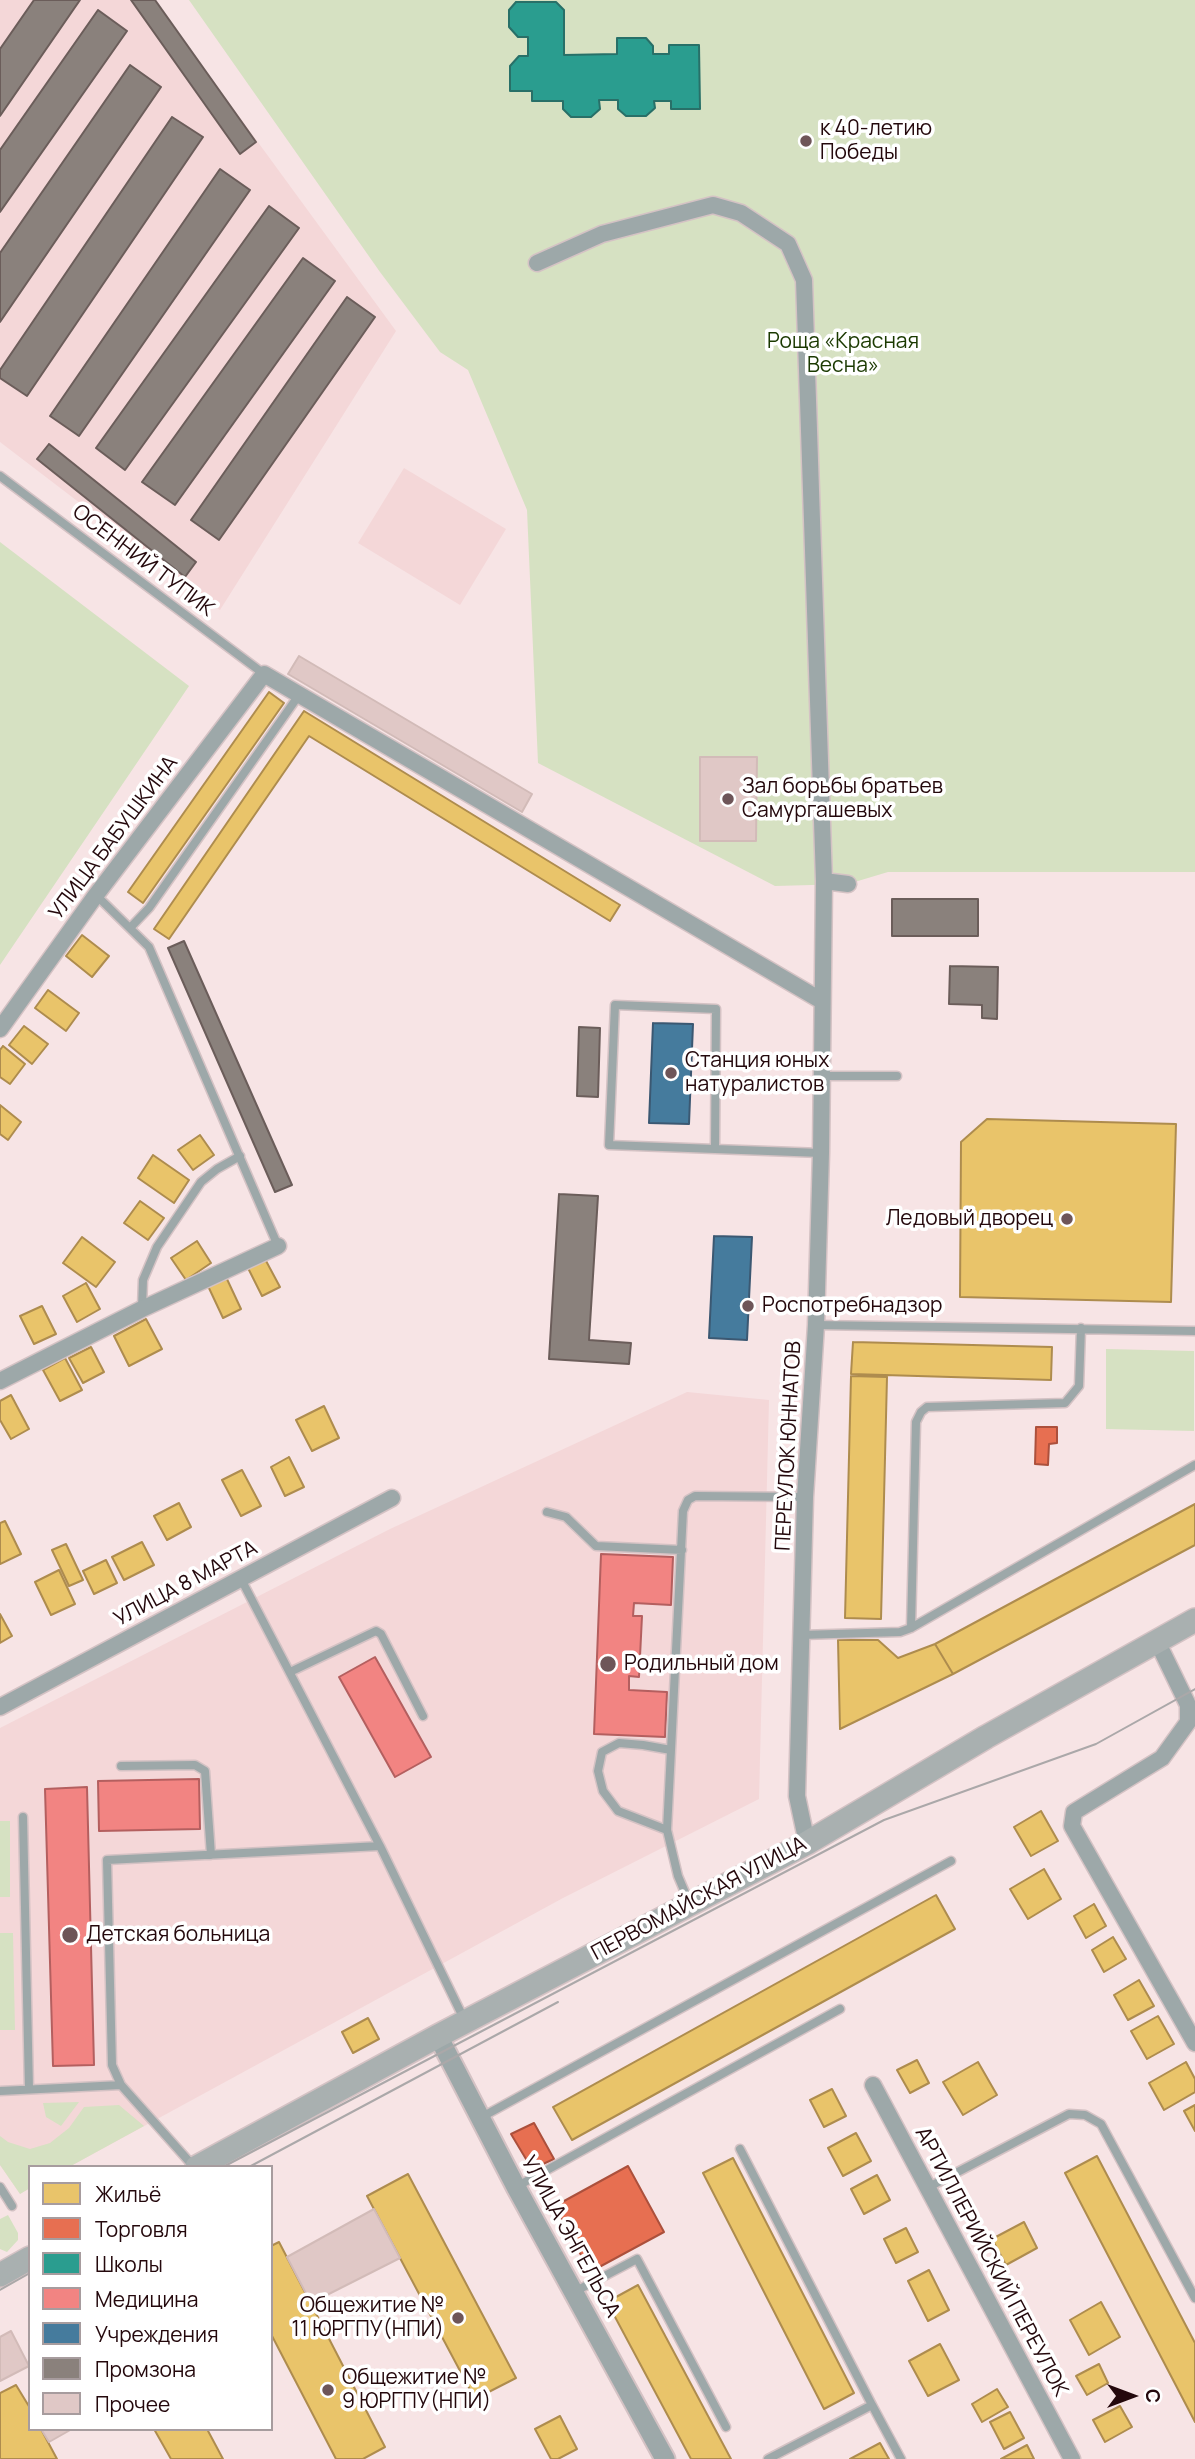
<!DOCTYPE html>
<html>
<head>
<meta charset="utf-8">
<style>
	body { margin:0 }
	#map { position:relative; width:1195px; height:2459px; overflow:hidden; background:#f7e4e5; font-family:Manrope,sans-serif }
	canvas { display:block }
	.legend { position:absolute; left:28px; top:2165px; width:245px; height:266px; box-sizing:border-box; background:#fff; border:2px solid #a79c9e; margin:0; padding:9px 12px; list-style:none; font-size:21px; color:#24080c }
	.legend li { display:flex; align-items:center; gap:14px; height:35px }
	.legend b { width:35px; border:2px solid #a79c9e }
	.north { position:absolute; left:1097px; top:2361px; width:70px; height:70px; -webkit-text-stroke:5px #fff; paint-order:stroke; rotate:90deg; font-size:19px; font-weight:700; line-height:28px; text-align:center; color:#24080c }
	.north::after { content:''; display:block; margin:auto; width:24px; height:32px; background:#24080c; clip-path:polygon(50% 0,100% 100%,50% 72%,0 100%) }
</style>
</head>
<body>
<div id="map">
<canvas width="1195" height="2459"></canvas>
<ul class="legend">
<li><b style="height:19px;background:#e9c46a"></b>Жильё</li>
<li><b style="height:19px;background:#e76f51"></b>Торговля</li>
<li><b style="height:19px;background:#2a9d8f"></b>Школы</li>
<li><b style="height:19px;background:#f28482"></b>Медицина</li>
<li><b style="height:19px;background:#457b9d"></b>Учреждения</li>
<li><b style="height:19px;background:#8a817c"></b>Промзона</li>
<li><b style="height:19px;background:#e0c8c6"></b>Прочее</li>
</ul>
<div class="north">С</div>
</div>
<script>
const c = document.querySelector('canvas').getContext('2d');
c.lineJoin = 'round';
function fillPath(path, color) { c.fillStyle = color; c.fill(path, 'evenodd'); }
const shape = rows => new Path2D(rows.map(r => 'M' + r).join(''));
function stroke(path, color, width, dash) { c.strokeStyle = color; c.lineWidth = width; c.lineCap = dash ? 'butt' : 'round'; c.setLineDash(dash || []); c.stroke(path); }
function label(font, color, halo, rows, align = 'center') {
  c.font = font + ' Manrope,sans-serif'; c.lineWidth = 7; c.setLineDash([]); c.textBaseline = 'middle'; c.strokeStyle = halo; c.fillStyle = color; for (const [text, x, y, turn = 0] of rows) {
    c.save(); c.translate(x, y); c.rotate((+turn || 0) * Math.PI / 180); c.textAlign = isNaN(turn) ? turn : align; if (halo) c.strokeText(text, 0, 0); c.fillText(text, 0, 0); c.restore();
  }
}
fillPath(shape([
	[0,0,154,0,396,331,220,610,0,442],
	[404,468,506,529,460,605,358,543],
	[687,1392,769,1400,759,1799,563,1898,69,2167,30,2167,30,2188,20,2194,0,2165,0,1728,390,1529]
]), '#f4d7d8');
fillPath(shape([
	[189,0,1195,0,1195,872,888,872,848,884,775,886,538,763,527,510,468,370,440,352,380,272],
	[0,542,189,686,0,965],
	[1106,1349,1194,1351,1194,1431,1106,1429],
	[0,1821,10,1821,10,1897,0,1897],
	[0,1933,13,1933,15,2030,0,2030],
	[79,2102,61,2126,46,2117,43,2103],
	[119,2105,144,2126,69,2167,30,2167,30,2188,20,2194,0,2165,0,2136,8,2142,30,2149,50,2143,69,2128,84,2107],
	[8,2215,18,2233,18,2240,7,2252,0,2249,0,2219]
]), '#d6e1c2');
const homes = shape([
	[269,692,284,703,143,903,128,892,269,692],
	[304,711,620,905,610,921,309,736,169,939,154,929,304,711],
	[82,935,109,956,92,977,66,956,82,935],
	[48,990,79,1013,66,1031,35,1008,48,990],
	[24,1026,48,1044,32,1064,9,1045,24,1026],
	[3,1046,25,1064,10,1084,0,1077,0,1050,3,1046],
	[0,1105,21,1122,8,1140,0,1134,0,1105],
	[987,1119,1176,1124,1171,1302,960,1297,961,1142,987,1119],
	[200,1135,214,1155,193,1170,178,1150,200,1135],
	[153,1155,189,1180,174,1203,138,1178,153,1155],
	[140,1201,164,1218,148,1240,124,1223,140,1201],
	[82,1237,115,1262,96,1287,63,1263,82,1237],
	[197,1241,211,1263,186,1280,171,1258,197,1241],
	[265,1259,280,1287,262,1296,248,1268,265,1259],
	[226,1277,241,1309,223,1318,208,1286,226,1277],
	[86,1283,100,1309,77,1322,63,1296,86,1283],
	[42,1306,56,1334,34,1344,20,1316,42,1306],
	[146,1319,162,1349,129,1366,114,1336,146,1319],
	[853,1342,1052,1347,1051,1380,851,1374,853,1342],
	[91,1347,104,1372,83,1383,69,1358,91,1347],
	[65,1358,82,1390,60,1401,43,1370,65,1358],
	[851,1376,887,1377,881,1619,845,1618,851,1376],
	[11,1395,29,1429,11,1439,0,1420,0,1401,11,1395],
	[324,1406,339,1438,312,1451,296,1420,324,1406],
	[289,1457,304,1487,285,1496,271,1467,289,1457],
	[242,1470,261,1506,241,1516,222,1480,242,1470],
	[179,1503,191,1527,167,1540,154,1516,179,1503],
	[1195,1504,1195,1545,953,1674,935,1644,1195,1504],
	[5,1521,21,1554,0,1564,0,1523,5,1521],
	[142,1542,154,1565,124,1580,112,1557,142,1542],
	[66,1544,83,1580,69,1586,52,1550,66,1544],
	[106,1560,117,1583,94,1594,83,1571,106,1560],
	[59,1570,75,1604,51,1615,35,1582,59,1570],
	[0,1614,12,1636,0,1643,0,1614],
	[838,1640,878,1640,898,1658,935,1644,953,1674,840,1729,838,1640],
	[1041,1811,1058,1841,1031,1856,1014,1827,1041,1811],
	[1044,1869,1061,1899,1028,1919,1010,1889,1044,1869],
	[936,1895,955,1929,572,2140,553,2107,936,1895],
	[1094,1904,1106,1926,1086,1938,1074,1916,1094,1904],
	[1113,1937,1126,1959,1104,1972,1092,1950,1113,1937],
	[1139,1980,1154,2006,1128,2020,1114,1995,1139,1980],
	[1158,2016,1174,2044,1147,2059,1131,2031,1158,2016],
	[368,2018,379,2039,353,2053,342,2032,368,2018],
	[917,2060,929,2083,910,2093,897,2070,917,2060],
	[978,2062,997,2095,963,2115,943,2082,978,2062],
	[1186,2062,1195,2079,1195,2092,1164,2110,1149,2083,1186,2062],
	[832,2089,846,2116,824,2127,810,2100,832,2089],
	[1195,2105,1195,2131,1184,2111,1195,2105],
	[856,2133,871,2161,843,2176,828,2148,856,2133],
	[1097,2156,1195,2343,1195,2422,1065,2173,1097,2156],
	[733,2158,854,2393,824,2409,703,2173,733,2158],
	[408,2174,516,2378,475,2399,367,2196,408,2174],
	[877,2175,890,2200,864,2214,851,2189,877,2175],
	[1024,2222,1037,2248,1006,2265,992,2239,1024,2222],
	[906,2228,918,2252,896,2263,884,2239,906,2228],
	[279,2242,385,2447,363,2459,336,2459,271,2334,271,2246,279,2242],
	[929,2270,949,2310,928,2321,908,2281,929,2270],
	[638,2285,731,2459,691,2459,607,2302,638,2285],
	[1101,2302,1120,2337,1089,2355,1070,2320,1101,2302],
	[940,2344,959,2380,928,2396,909,2361,940,2344],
	[1099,2364,1108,2383,1087,2395,1076,2376,1099,2364],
	[16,2385,30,2408,30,2429,41,2429,57,2459,0,2459,0,2393,16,2385],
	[997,2389,1008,2407,982,2422,972,2404,997,2389],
	[1120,2406,1132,2427,1105,2442,1093,2420,1120,2406],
	[1010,2412,1024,2438,1004,2449,990,2422,1010,2412],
	[560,2416,577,2449,558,2459,551,2459,535,2429,560,2416],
	[154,2429,207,2429,223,2459,171,2459,154,2429],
	[880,2443,889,2459,850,2459,880,2443],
	[1027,2445,1034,2459,1001,2459,1027,2445]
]);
fillPath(homes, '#e9c46a');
stroke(homes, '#ae8c4e', 2);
const shops = shape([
	[1036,1427,1057,1427,1057,1443,1049,1444,1048,1465,1035,1464,1036,1427],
	[534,2123,554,2159,532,2169,511,2134,534,2123],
	[628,2166,664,2232,590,2272,555,2206,628,2166]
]);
fillPath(shops, '#e76f51');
stroke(shops, '#ac503c', 2);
const schools = shape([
	[516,2,556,2,564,10,564,55,617,54,617,38,646,38,653,46,653,54,669,54,669,45,699,45,700,109,671,109,671,101,654,101,655,108,646,116,626,116,618,109,618,100,599,100,600,109,591,117,571,117,563,109,563,101,532,101,532,91,510,91,510,66,519,56,528,56,528,37,518,37,509,27,509,10,516,2]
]);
fillPath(schools, '#2a9d8f');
stroke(schools, '#287068', 2);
const health = shape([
	[601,1554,673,1557,671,1605,634,1603,633,1616,642,1616,639,1677,629,1676,629,1690,667,1692,665,1737,594,1734,601,1554],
	[375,1657,431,1757,395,1777,339,1677,375,1657],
	[199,1779,200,1829,99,1831,98,1781,199,1779],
	[87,1787,94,2065,53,2066,45,1789,87,1787]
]);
fillPath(health, '#f28482');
stroke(health, '#b45f5f', 2);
const public = shape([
	[653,1023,693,1024,689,1124,649,1123,653,1023],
	[714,1236,752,1237,747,1340,709,1338,714,1236]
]);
fillPath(public, '#457b9d');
stroke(public, '#3b5872', 2);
const industry = shape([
	[34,0,80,0,0,116,0,49,34,0],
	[131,0,155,0,256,142,240,154,131,0],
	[98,10,127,31,0,212,0,150,98,10],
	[130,65,161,87,0,322,0,253,130,65],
	[172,117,203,137,27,396,0,378,0,370,172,117],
	[220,169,250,190,79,436,50,416,220,169],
	[269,206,299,228,125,470,96,448,269,206],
	[303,258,335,281,175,505,142,482,303,258],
	[347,297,375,317,219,540,191,520,347,297],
	[49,444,196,562,185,577,37,459,49,444],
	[892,899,978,899,978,936,892,936,892,899],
	[184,941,292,1185,275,1192,168,948,184,941],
	[950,966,998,967,997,1019,982,1018,982,1005,949,1004,950,966],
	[579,1027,600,1028,598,1097,577,1096,579,1027],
	[559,1194,598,1196,589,1340,631,1343,629,1364,549,1359,559,1194]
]);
fillPath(industry, '#8a817c');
stroke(industry, '#6b5d5a', 2);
const building = shape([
	[299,656,532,794,522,812,288,674,299,656],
	[700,757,757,757,756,841,700,841,700,757],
	[374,2209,400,2258,311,2303,287,2257,374,2209],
	[11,2331,29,2366,0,2381,0,2337,11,2331],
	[41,2429,72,2429,49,2442,41,2429]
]);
fillPath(building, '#e0c8c6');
stroke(building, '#d2bbb8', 2);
const service = shape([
	[0,476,264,674],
	[96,895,149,947,278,1246],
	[130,928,149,908,299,695],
	[823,1076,897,1076],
	[715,1148,716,1009,615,1005,609,1145,821,1153],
	[142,1308,143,1280,157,1247,201,1182,217,1169,240,1156],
	[816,1325,1195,1331],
	[547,1512,566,1517,596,1546,682,1550],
	[241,1579,380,1846],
	[911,1628,916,1422,921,1412,927,1407,1065,1403,1079,1386,1081,1328],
	[801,1635,900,1632,911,1628,1195,1465],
	[290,1672,376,1631,381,1634,423,1716],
	[121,1766,195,1765,205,1771,211,1855],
	[23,1817,29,2089],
	[667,1830,618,1811,603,1791,598,1771,602,1752,619,1743,643,1745,671,1750],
	[689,1902,678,1876,667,1830,683,1511,688,1500,695,1496,805,1497],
	[0,2091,121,2085],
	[480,2118,951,1861],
	[740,2149,872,2405,768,2459],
	[194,2167,121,2085,112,2065,107,1860,380,1846,464,2019],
	[0,2187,12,2206],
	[516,2187,840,2009],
	[927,2188,1069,2114,1085,2115,1101,2124,1195,2298],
	[574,2292,637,2259,726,2427],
	[872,2405,901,2459]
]);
const minor = shape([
	[537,263,602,234,713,205,741,213,788,244,804,280,824,881,821,1153,816,1325,805,1497,797,1796,807,1843],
	[824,881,848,884],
	[0,1029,96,895,264,674,822,1001],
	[0,1381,142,1309,278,1246],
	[1157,1641,1188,1705,1188,1722,1162,1758,1074,1812,1072,1826,1195,2043],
	[0,1707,392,1498],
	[873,2085,1072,2459]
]);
const tertiary = shape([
	[438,2036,516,2187,665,2459]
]);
const secondary = shape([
	[197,2167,438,2036,807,1843,986,1737,1195,1620],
	[0,2275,30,2258]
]);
stroke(service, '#d4c2c4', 11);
stroke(minor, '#d4c2c4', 19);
stroke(tertiary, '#d4c2c4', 23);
stroke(secondary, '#d4c2c4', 26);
stroke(service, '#9da8a9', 8);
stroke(minor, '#9da8a9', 16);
stroke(tertiary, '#9da8a9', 19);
stroke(secondary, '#a9b0b0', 23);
stroke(shape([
	[223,2167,884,1820,1096,1744,1195,1689],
	[249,2167,558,2002],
	[0,2290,30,2273]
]), '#aba8a9', 2);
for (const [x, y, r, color] of [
	[806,141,7,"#6e5558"],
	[728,799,7,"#6e5558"],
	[671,1073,7,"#6e5558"],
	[1067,1219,7,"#6e5558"],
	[748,1306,7,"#6e5558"],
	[608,1664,9,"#6e5558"],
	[70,1935,9,"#6e5558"],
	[458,2318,7,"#6e5558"],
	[328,2390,7,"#6e5558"]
]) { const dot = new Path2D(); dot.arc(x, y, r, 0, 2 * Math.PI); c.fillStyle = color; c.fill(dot); stroke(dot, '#fff', 2.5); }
label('21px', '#24080c', '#fff', [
	["к 40-летию",820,129],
	["Победы",820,153],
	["Зал борьбы братьев",742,787],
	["Самургашевых",742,811],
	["Станция юных",685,1061],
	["натуралистов",685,1085],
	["Ледовый дворец",1053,1219,"right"],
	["Роспотребнадзор",762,1306],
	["Родильный дом",624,1664],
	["Детская больница",86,1935],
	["Общежитие №",444,2306,"right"],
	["11 ЮРГПУ(НПИ)",444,2330,"right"],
	["Общежитие №",342,2378],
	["9 ЮРГПУ(НПИ)",342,2402]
], 'left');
label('21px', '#1a3900', '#fff', [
	["Роща «Красная",843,342],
	["Весна»",843,366]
]);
label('21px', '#24080c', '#fff', [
	["ОСЕННИЙ ТУПИК",143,561,37],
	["УЛИЦА БАБУШКИНА",114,838,-53],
	["ПЕРЕУЛОК ЮННАТОВ",789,1446,-87],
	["УЛИЦА 8 МАРТА",186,1584,-28],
	["ПЕРВОМАЙСКАЯ УЛИЦА",699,1899,-28],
	["УЛИЦА ЭНГЕЛЬСА",570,2237,61],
	["АРТИЛЛЕРИЙСКИЙ ПЕРЕУЛОК",991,2262,62]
]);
</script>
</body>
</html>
